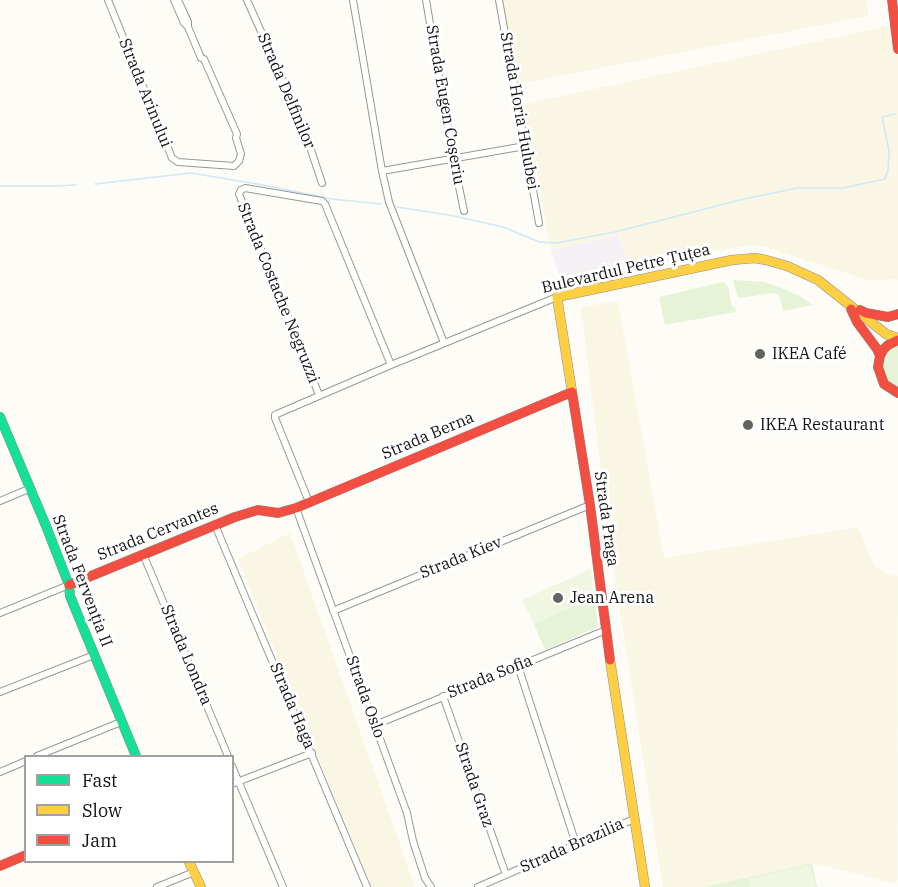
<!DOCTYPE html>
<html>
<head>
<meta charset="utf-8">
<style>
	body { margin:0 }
	#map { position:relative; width:898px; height:887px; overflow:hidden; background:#fdfcf7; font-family:"IBM Plex Serif",serif }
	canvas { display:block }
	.legend { position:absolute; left:24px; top:755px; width:210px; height:108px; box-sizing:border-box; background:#fff; border:2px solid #a0a0a0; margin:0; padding:8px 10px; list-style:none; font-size:18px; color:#111 }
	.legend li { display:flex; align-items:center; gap:12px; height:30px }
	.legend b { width:30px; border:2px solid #a0a0a0 }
</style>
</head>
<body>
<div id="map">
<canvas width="898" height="887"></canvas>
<ul class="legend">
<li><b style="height:8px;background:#16e098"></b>Fast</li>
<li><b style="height:8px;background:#ffcf43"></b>Slow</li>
<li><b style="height:8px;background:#f24e42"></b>Jam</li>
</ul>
</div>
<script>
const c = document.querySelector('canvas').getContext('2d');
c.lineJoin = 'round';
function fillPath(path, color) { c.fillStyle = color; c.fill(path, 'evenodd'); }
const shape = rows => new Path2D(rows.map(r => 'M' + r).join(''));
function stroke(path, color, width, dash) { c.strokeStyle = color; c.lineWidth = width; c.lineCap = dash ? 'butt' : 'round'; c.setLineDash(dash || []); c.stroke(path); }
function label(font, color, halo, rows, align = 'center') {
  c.font = font + ' "IBM Plex Serif",serif'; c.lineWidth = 6; c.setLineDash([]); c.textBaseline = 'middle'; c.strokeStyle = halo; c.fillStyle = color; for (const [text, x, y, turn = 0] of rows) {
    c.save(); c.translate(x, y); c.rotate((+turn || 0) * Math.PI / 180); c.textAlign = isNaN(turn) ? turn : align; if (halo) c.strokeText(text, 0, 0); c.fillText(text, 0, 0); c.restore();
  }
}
fillPath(shape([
	[618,235,632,270,562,285,551,250]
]), '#f5f0f3');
fillPath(shape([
	[503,0,867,0,868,16,518,84],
	[898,24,898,280,892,279,870,281,766,247,752,245,706,253,632,270,618,235,551,250,524,104],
	[618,301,664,558,858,527,874,566,885,572,898,576,897,884,812,863,704,887,663,887,613,566,581,307],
	[290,533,415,887,371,887,238,559]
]), '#f9f7e4');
fillPath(shape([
	[733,280,764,282,781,288,800,296,813,305,783,311,780,297,778,294,774,293,738,298],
	[723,282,728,286,732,307,735,307,736,312,665,325,659,297],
	[898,345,898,388,891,383,886,378,884,371,883,363,885,356,890,350],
	[594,596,598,627,545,650,534,624],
	[812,863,817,887,704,887]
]), '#e7f3d7');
fillPath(shape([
	[591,569,594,596,534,624,522,600],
	[810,865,815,887,750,887,748,879]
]), '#f0f6e1');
stroke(shape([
	[95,184,191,173,263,185,332,199,381,204],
	[0,186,58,186,76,185],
	[397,207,449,215,503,227,539,242,556,243,615,232,744,199,797,188,843,188,885,179,888,170,889,151,882,117,895,114]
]), '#cde8f7', 1.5);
const street = shape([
	[108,0,172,158,178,162,234,166,239,161,241,154,236,138,237,134,204,59,201,58,188,27,184,23,174,0],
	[178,0,188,22,188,27],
	[247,0,302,123,322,183],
	[353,0,382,171,389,202,444,343],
	[426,0,453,158,464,211],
	[499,0,539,223],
	[382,171,525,146],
	[319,395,239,194,241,190,245,188,322,201,325,204,391,365],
	[0,501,31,488],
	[309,502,275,418,275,415,277,414,391,365,557,297],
	[296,508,407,813,413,841,425,878,431,887],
	[215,525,367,887],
	[143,554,228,756],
	[333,611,590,505],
	[0,613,69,585],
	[518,666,576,844],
	[0,692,94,655],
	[443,696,506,875],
	[375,725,606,630],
	[37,756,121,722],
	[232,766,283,887],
	[0,772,26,761],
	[232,784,312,753],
	[157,887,194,872],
	[478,887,634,819]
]);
const fast = shape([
	[0,417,46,526,69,585,70,596,136,756]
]);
const slow = shape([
	[572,392,557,297,732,260,755,258,766,260,787,266,818,280,886,334,898,338],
	[610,660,645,887],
	[189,862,201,887]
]);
const jam = shape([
	[892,0,898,49],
	[851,309,857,322,877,349,880,356],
	[860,310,866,313,888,317,898,314],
	[898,340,888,345,883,350,880,356,878,367,884,384,898,393],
	[572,392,590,505,610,660],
	[69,585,235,517,258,510,278,513,296,508,572,392],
	[0,866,26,855]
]);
stroke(street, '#979795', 8);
stroke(fast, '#8e8d8b', 10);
stroke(slow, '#8e8d8b', 10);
stroke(jam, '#8e8d8b', 10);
stroke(street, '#fffffe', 6);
stroke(fast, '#16e098', 9);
stroke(slow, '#ffcf43', 9);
stroke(jam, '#f24e42', 9);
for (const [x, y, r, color] of [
	[760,354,6,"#646362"],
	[748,425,6,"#646362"],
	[558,598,6,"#646362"]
]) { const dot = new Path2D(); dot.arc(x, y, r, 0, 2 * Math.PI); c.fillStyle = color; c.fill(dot); stroke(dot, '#fff', 2); }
label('16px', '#111', '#fff', [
	["Strada Delfinilor",286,91,67],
	["Strada Arinului",145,93,68],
	["Strada Eugen Coșeriu",445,105,80],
	["Strada Horia Hulubei",519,111,80],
	["Bulevardul Petre Țuțea",626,269,-13],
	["Strada Costache Negruzzi",278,293,68],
	["Strada Berna",428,436,-23],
	["Strada Praga",606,519,82],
	["Strada Cervantes",158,532,-22],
	["Strada Kiev",461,558,-22],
	["Strada Fervenția II",82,581,69],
	["Strada Londra",186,655,67],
	["Strada Sofia",490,677,-22],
	["Strada Oslo",365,697,70],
	["Strada Haga",292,706,67],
	["Strada Graz",474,785,71],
	["Strada Brazilia",572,846,-24]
]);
label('16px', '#111', '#fff', [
	["IKEA Café",772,354],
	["IKEA Restaurant",760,425],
	["Jean Arena",570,598]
], 'left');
</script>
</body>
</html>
